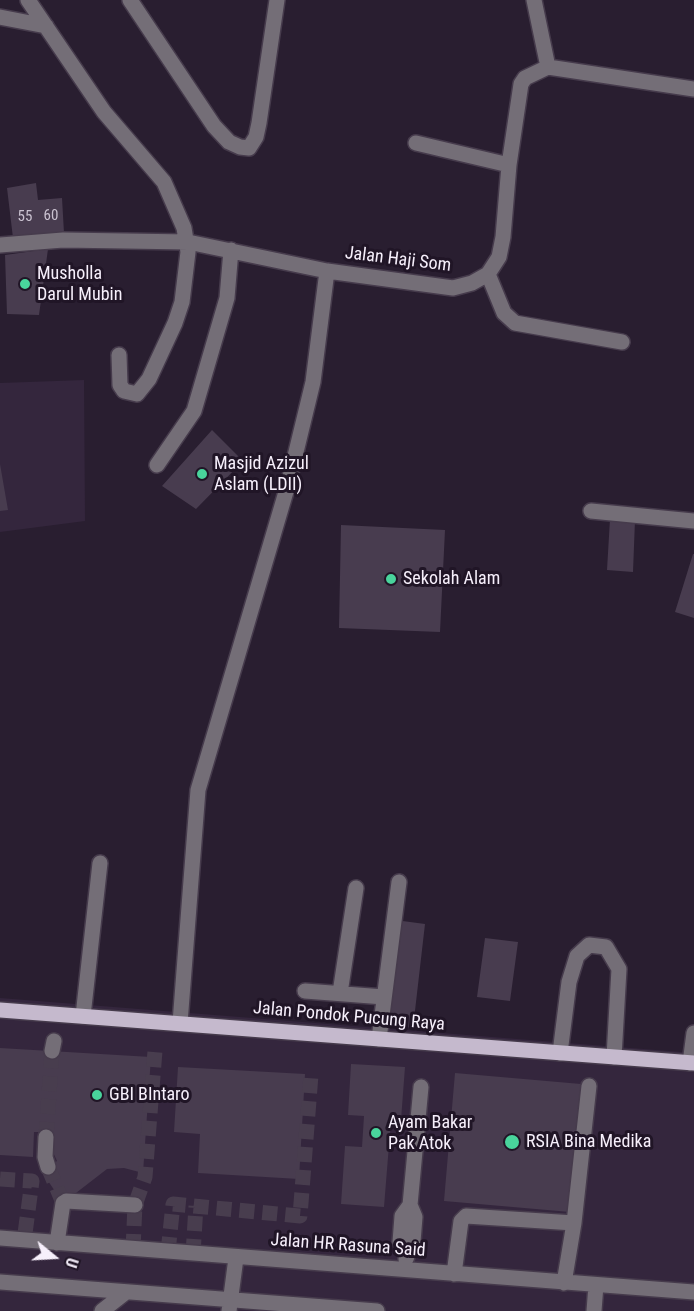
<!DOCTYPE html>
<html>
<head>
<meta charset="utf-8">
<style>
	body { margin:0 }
	#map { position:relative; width:694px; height:1311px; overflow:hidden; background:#291e30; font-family:"Roboto Condensed",sans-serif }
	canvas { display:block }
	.north { position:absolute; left:24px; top:1227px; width:60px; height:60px; -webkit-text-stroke:4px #201526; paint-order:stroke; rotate:108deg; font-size:16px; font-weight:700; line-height:24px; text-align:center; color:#f6effb }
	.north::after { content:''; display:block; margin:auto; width:21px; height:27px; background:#f6effb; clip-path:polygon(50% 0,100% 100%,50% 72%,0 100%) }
</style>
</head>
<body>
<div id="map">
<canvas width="694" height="1311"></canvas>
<div class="north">U</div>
</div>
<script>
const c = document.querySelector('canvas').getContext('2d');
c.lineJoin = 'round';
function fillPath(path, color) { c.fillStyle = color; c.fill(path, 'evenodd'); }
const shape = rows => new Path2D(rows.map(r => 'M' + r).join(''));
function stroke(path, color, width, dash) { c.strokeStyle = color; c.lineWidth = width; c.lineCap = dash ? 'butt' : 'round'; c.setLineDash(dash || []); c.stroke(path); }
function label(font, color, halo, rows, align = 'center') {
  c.font = font + ' "Roboto Condensed",sans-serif'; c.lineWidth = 6; c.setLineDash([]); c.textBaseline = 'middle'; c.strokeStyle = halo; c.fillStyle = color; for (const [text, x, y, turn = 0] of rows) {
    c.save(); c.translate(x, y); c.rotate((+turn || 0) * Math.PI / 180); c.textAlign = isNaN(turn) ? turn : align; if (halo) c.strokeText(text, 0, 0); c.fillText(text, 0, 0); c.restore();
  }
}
fillPath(shape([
	[84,380,85,521,0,532,0,383],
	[0,998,694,1053,694,1311,0,1311]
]), '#34263d');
fillPath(shape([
	[36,183,38,200,62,198,64,233,13,238,7,188],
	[48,249,39,315,7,314,5,255],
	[212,430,243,461,196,509,162,486],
	[0,464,8,510,0,511],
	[610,519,635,520,633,572,607,570],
	[341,525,445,530,440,632,339,628],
	[693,554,694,554,694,618,675,612],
	[395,920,425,924,413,1028,383,1024],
	[485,938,518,942,510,1001,477,997],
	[0,1048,151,1057,143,1173,124,1168,107,1169,63,1203,42,1172,57,1161,44,1132,34,1132,33,1157,0,1155],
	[351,1064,405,1067,401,1120,391,1120,384,1207,341,1204,345,1146,362,1147,364,1116,348,1115],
	[178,1067,305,1074,299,1179,198,1173,200,1134,174,1132],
	[455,1073,581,1084,570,1212,444,1201]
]), '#483c4f');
stroke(shape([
	[46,1137,52,1051],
	[48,1167,63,1203],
	[0,1179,32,1181,24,1241],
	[133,1249,135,1205,145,1177,155,1051],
	[168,1252,173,1204,300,1216,311,1075],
	[193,1254,196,1206]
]), '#483d4e', 15, [15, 8]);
const minor = shape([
	[28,0,104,112,164,182,184,228,188,252,182,302,175,323,149,379,137,394,124,391,120,385,119,355],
	[130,0,214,126,229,142,240,147,249,148,256,137,259,123,277,0],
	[534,0,548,67],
	[0,17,46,26],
	[416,143,509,165],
	[0,245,63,240,188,242,327,271,453,288,472,283,488,274,499,257,503,237,509,165,521,84,525,78,548,67,694,89],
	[488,274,504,313,515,323,622,342],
	[157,465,194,411,227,298,231,250],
	[591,511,694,521],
	[305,991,384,997],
	[340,993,356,888],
	[83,1016,100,863],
	[180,1023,198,790,288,485,313,382,327,271],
	[379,1039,399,882],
	[52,1051,54,1041],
	[560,1053,569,982,577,956,589,945,606,947,619,969,614,1057],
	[690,1063,694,1033],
	[46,1137,45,1157,48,1167],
	[66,1201,135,1205],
	[574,1223,589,1086],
	[0,1238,694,1292],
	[57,1243,63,1203],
	[407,1253,400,1242,402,1216,410,1205,421,1087],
	[406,1259,413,1242,415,1217,410,1205],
	[454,1274,461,1221,466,1216,574,1223,564,1283],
	[0,1282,377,1311],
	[102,1311,126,1292],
	[229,1311,236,1258],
	[594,1311,596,1285]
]);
const major = shape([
	[0,1010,694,1063]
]);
stroke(minor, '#463b4c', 18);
stroke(major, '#463b4c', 18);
stroke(minor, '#746e77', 15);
stroke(major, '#c5b9cd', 15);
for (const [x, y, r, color] of [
	[25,284,6,"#49d49c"],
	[202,474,6,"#49d49c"],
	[391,579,6,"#49d49c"],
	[97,1095,6,"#49d49c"],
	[376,1133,6,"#49d49c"],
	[512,1142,8,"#49d49c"]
]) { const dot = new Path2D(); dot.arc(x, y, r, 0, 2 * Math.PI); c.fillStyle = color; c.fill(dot); stroke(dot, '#201526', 2); }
label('15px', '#cac2d0', null, [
	["60",51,216],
	["55",25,217]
]);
label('18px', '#f6effb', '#201526', [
	["Jalan Haji Som",398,260,7],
	["Jalan Pondok Pucung Raya",349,1017,5],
	["Jalan HR Rasuna Said",348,1246,4]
]);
label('18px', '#f6effb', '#201526', [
	["Musholla",37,274],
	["Darul Mubin",37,295],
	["Masjid Azizul",214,464],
	["Aslam (LDII)",214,485],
	["Sekolah Alam",403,579],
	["GBI BIntaro",109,1095],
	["Ayam Bakar",388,1123],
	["Pak Atok",388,1144],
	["RSIA Bina Medika",526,1142]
], 'left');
</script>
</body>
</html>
